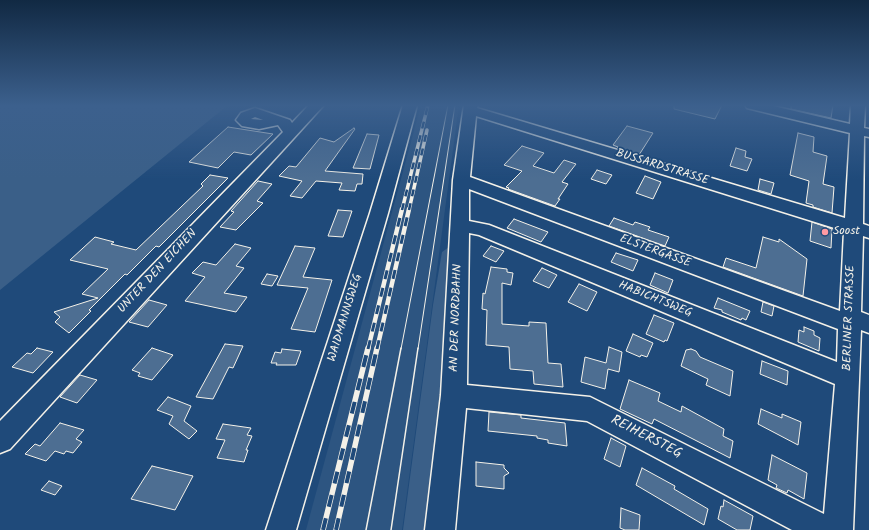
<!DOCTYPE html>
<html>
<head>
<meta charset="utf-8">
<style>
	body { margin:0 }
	canvas { display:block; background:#1f4a7a }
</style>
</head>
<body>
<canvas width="869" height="530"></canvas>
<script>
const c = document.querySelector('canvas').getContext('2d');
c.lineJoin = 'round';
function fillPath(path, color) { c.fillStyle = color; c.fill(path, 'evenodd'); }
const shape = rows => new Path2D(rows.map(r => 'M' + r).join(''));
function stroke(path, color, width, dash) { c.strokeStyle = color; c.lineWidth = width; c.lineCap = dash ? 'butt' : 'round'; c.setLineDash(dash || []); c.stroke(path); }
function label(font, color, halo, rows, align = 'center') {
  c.font = font + ' Kalam,sans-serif'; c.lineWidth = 3.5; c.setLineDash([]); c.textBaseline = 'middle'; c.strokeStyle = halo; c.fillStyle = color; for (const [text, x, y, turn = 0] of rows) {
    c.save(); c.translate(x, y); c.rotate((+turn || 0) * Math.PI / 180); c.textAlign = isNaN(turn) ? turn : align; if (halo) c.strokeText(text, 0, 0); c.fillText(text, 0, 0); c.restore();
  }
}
fillPath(shape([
	[421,105,459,105,402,530,306,530]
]), '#2d5581');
fillPath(shape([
	[0,105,228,105,0,290],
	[449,247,457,251,452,315,426,530,403,530,433,305,442,252]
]), '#3a5f88');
const building = shape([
	[674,105,722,105,715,119,674,109,674,105],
	[791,105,833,105,831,118,791,109,791,105],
	[627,126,653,133,639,155,617,148,618,147,613,145,627,126],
	[228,127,273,134,251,155,234,152,218,168,189,162,228,127],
	[354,128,355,129,325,171,363,174,362,184,357,184,355,191,339,190,342,183,316,181,302,198,290,196,302,181,279,176,289,166,296,167,320,138,334,142,354,128],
	[798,133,814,137,813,152,827,156,823,184,834,187,832,213,813,207,813,205,806,203,809,181,790,175,798,133],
	[367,134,379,135,370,169,353,168,367,134],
	[522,146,544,153,533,166,554,173,564,160,576,164,562,182,568,184,558,199,560,199,555,206,508,189,509,188,506,187,522,171,504,165,522,146],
	[736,148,746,151,745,157,752,159,747,171,730,166,736,148],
	[597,170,612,175,606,184,591,179,597,170],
	[210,175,228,178,159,247,156,246,127,275,125,274,89,310,91,311,69,333,55,322,60,317,54,312,98,298,82,294,108,269,70,260,95,237,114,242,111,244,136,250,203,186,201,184,210,175],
	[645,176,661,182,653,199,636,193,645,176],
	[760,179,774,183,771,194,758,190,760,179],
	[258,181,272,184,257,201,263,203,236,230,220,227,234,212,231,211,258,181],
	[338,210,352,211,343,237,328,236,338,210],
	[614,218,633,225,635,222,650,227,648,230,669,237,665,246,609,226,614,218],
	[514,219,548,232,541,242,507,228,514,219],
	[812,222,832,229,831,248,810,241,812,222],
	[763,237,779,242,779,239,807,259,803,296,723,267,726,258,756,268,763,237],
	[235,244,251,248,236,266,244,268,224,293,247,297,236,312,185,301,205,277,192,273,203,262,216,265,235,244],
	[295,246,315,248,303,277,332,280,315,332,291,329,308,288,277,285,295,246],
	[491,246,504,251,496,262,483,256,491,246],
	[616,253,638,260,633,271,611,262,616,253],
	[491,267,507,269,507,272,513,273,511,285,502,283,502,324,529,326,529,322,546,323,548,363,561,364,563,387,534,384,533,371,510,369,509,347,486,345,487,310,482,309,483,293,485,294,491,267],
	[542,268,557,275,549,288,533,281,542,268],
	[655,273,673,280,668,293,650,285,655,273],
	[267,274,278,276,272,286,261,284,267,274],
	[579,284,597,292,587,311,568,302,579,284],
	[718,298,750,311,746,320,742,318,741,320,722,312,722,310,714,308,718,298],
	[149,300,167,305,148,327,129,322,149,300],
	[763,302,774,306,772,316,761,312,763,302],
	[654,315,674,323,667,341,665,340,664,342,646,334,654,315],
	[804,327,814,331,814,335,820,338,819,351,798,342,799,330,804,332,804,327],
	[633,334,653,343,647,357,641,355,640,357,626,351,633,334],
	[225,344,243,346,233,368,229,367,213,399,196,397,225,344],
	[609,347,622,352,619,372,608,369,605,389,581,382,585,357,606,363,609,347],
	[37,348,53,352,33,373,12,367,27,353,31,354,37,348],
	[152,348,173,355,152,380,138,376,140,373,132,370,152,348],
	[282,349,301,351,296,365,276,365,277,363,271,363,275,352,281,353,282,349],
	[691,349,696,351,700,357,733,371,730,396,706,385,708,379,681,366,686,350,691,349],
	[762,361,788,371,787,385,760,374,762,361],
	[80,375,97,380,77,403,60,397,80,375],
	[629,380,660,393,658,401,681,412,682,406,724,429,723,436,733,441,730,458,654,419,652,424,620,409,629,380],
	[168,397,191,406,184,421,197,431,189,439,169,424,173,416,157,410,168,397],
	[761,409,782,418,782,414,801,422,798,445,758,424,761,409],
	[489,412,521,415,521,418,565,423,567,446,548,443,548,440,537,438,537,436,488,431,489,412],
	[60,423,84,430,76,439,82,442,73,453,66,451,64,454,55,451,46,461,25,454,35,444,40,446,60,423],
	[223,424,251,428,247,435,252,436,246,450,248,450,244,462,217,458,225,440,216,439,223,424],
	[611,438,626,446,620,467,604,459,611,438],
	[772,455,807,473,804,499,788,490,787,493,776,488,777,485,768,480,772,455],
	[476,462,504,465,504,468,509,473,504,476,504,489,476,486,476,462],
	[152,466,193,476,175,510,131,499,152,466],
	[642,468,675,486,674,489,708,509,704,525,636,485,642,468],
	[49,481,62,486,55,495,41,490,49,481],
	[724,500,753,516,750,530,737,530,718,519,721,506,723,507,724,500],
	[621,508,640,515,639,530,625,530,620,528,621,508]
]);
fillPath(building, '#4d6e92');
stroke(building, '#f4f1e8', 1);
const minor = shape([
	[309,105,324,105,10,449,0,453,0,421,283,132,278,125,259,129,242,126,236,120,241,113,255,108,290,120,292,123,309,105],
	[255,117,263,120,251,119,255,117],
	[403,105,417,105,388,213,296,530,266,530,370,213,403,105],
	[464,105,478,105,477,108,845,218,850,133,747,108,745,105,769,105,850,124,851,105,865,105,864,128,869,129,869,137,864,136,863,224,869,226,869,238,863,236,861,312,869,315,869,333,861,330,853,530,792,530,587,421,466,408,455,530,425,530,441,395,453,180,464,105],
	[476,116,844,231,840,311,470,177,476,116],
	[469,189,838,329,837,362,489,225,469,221,469,189],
	[469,233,479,235,835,384,824,514,590,397,467,385,469,233]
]);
stroke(minor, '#f4f1e8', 3);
fillPath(minor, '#1f4a7a');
stroke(shape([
	[401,349,448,105],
	[418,349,455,105]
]), '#f4f1e8', 1);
stroke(shape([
	[366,530,401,348],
	[391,530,418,348]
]), '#f4f1e8', 1.5);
const railFar2 = shape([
	[402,210,428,105],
	[409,210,427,130]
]);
const railFar1 = shape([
	[368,349,402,209],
	[377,349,409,209]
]);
const rail = shape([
	[323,530,368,348],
	[336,530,377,348]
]);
stroke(railFar2, '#f4f1e8', 3.5);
stroke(railFar1, '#f4f1e8', 4.5);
stroke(rail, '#f4f1e8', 5.5);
stroke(railFar2, '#1f4a7a', 2.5, [7]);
stroke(railFar1, '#1f4a7a', 3, [9]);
stroke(rail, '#1f4a7a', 4, [12]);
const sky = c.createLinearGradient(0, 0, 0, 179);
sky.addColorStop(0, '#112943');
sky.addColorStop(0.59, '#3c608d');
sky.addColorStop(1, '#3c608d00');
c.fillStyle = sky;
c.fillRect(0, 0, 869, 179);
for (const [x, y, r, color] of [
	[825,232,4,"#ff9aa2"]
]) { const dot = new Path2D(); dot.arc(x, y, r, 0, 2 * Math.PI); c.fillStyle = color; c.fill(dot); stroke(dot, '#1f4a7a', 1.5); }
label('12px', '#f4f1e8', '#1f4a7a', [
	["BUSSARDSTRASSE",662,168,17],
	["ELSTERGASSE",655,252,20],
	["UNTER DEN EICHEN",158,272,-47],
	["HABICHTSWEG",655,300,22],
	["WAIDMANNSWEG",346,318,-73],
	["AN DER NORDBAHN",457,318,-88],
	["BERLINER STRASSE",850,318,-88]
]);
label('12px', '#f4f1e8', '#1f4a7a', [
	["Soost",833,232]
], 'left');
label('14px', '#f4f1e8', '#1f4a7a', [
	["REIHERSTEG",646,438,27]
]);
</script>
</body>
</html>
